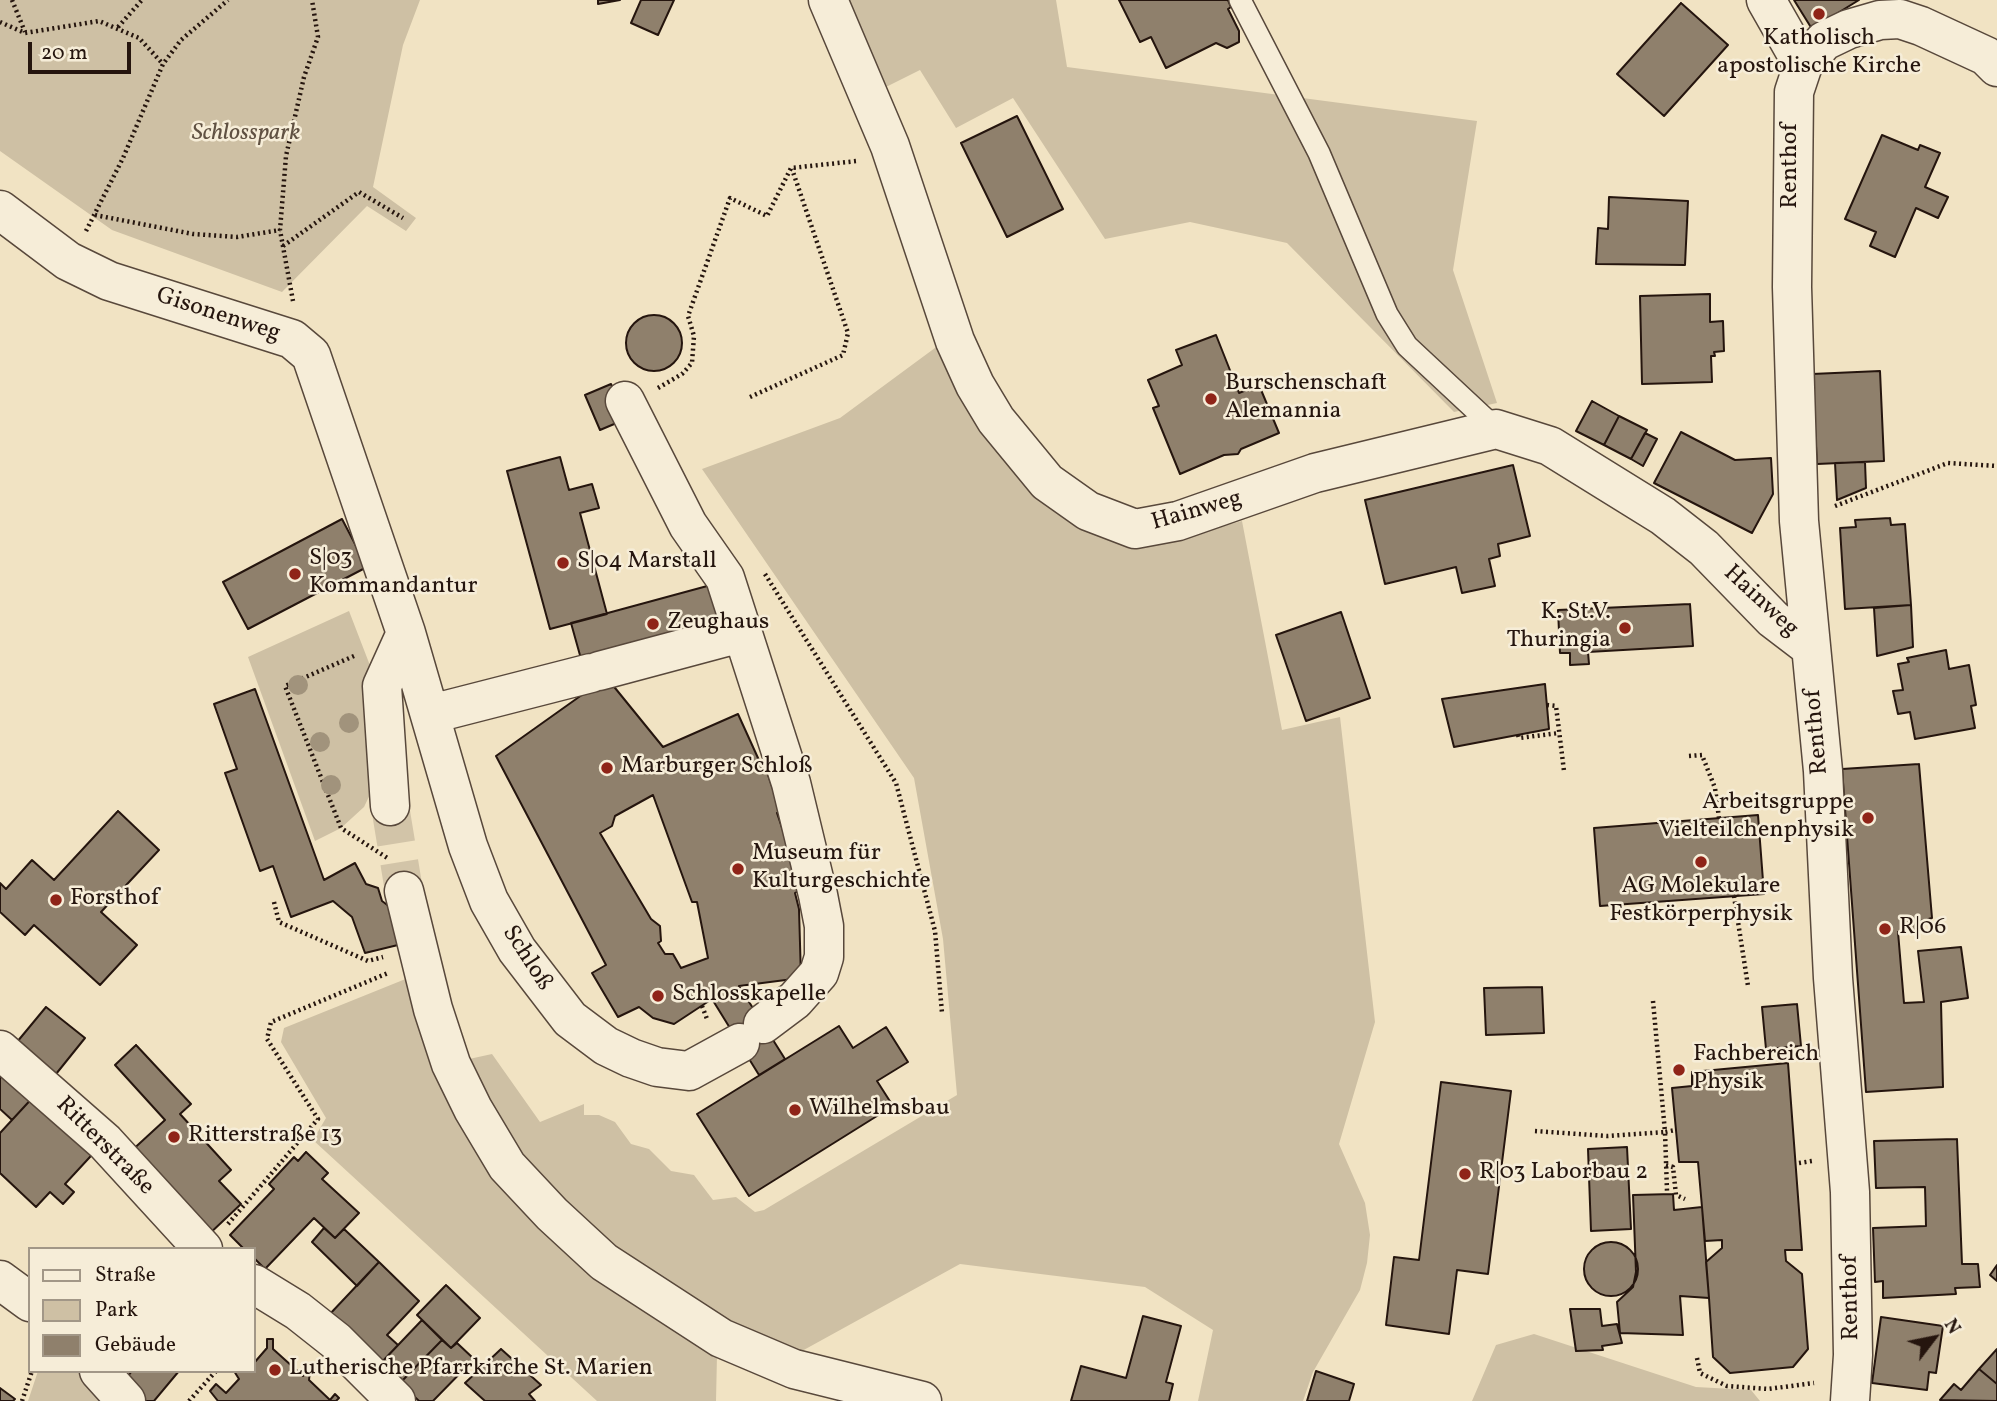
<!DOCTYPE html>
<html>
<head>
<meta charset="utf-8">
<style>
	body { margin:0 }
	#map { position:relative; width:1997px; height:1401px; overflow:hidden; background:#f1e3c3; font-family:Vollkorn,serif }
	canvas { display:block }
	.legend { position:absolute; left:28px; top:1247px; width:228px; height:126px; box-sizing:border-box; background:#f6edd8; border:2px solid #a29787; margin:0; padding:9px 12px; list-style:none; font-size:21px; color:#25150e }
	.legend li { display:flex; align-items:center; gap:14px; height:35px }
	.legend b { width:35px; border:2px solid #a29787 }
	.north { position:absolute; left:1899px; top:1303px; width:70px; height:70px; -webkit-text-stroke:5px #f6edd8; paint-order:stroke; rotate:58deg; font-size:19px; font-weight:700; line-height:28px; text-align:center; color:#25150e }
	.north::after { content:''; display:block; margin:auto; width:24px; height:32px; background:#25150e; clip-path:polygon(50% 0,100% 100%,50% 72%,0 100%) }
	.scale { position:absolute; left:28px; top:42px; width:103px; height:32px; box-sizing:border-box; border:4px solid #25150e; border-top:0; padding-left:9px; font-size:21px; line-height:24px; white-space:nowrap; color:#25150e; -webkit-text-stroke:5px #f6edd8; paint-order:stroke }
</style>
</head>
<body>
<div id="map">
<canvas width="1997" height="1401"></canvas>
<ul class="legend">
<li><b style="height:9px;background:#f6edd8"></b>Straße</li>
<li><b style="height:19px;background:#cec0a4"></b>Park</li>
<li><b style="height:19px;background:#8f806c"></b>Gebäude</li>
</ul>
<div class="north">N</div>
<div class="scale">20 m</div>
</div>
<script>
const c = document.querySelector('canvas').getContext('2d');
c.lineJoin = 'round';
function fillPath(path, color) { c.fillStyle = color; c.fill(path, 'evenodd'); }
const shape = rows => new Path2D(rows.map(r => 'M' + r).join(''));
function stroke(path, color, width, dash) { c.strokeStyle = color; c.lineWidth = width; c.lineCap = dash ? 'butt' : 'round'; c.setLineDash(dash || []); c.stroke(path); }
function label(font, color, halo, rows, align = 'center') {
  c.font = font + ' Vollkorn,serif'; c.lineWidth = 5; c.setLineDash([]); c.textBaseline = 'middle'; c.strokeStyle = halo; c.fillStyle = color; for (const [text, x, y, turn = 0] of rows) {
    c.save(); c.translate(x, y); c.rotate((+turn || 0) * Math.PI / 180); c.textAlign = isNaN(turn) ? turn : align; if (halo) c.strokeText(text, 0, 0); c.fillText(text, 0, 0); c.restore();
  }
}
fillPath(shape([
	[0,0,420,0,403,45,373,187,416,218,406,231,367,206,282,292,112,230,0,151],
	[844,0,1056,0,1067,67,1477,121,1453,270,1497,403,1454,412,1287,243,1190,222,1105,239,1013,98,956,128,920,70,884,88],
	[939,345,1038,490,1183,537,1242,521,1282,730,1340,717,1375,1022,1339,1144,1365,1203,1370,1235,1367,1263,1360,1290,1313,1372,1303,1401,1198,1401,1213,1330,1145,1287,960,1264,791,1357,612,1253,515,1157,460,1061,492,1054,540,1122,584,1104,584,1115,599,1115,615,1122,631,1144,649,1149,671,1171,694,1175,713,1200,736,1197,755,1212,764,1210,957,1095,943,939,914,778,702,469,840,418],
	[349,611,376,681,375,784,364,807,341,828,315,841,248,657],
	[408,978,458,1114,717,1355,716,1401,597,1401,313,1140,326,1118,281,1042,284,1028],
	[1534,1334,1696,1387,1751,1390,1760,1401,1472,1401,1496,1345],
	[38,1371,88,1371,116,1401,28,1401]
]), '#cec0a4');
const building = shape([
	[598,0,620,0,598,4,598,0],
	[641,0,674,0,658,35,631,23,641,0],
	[1119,0,1228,0,1231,7,1228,9,1239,31,1239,42,1227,48,1216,43,1166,68,1151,37,1140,42,1119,0],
	[1794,0,1859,0,1812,29,1794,0],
	[1681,3,1728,45,1664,116,1617,74,1681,3],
	[1017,116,1063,209,1007,237,961,143,1017,116],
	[1882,135,1918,150,1920,145,1940,153,1925,187,1948,197,1938,218,1916,208,1895,257,1870,246,1876,232,1845,219,1882,135],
	[1609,197,1688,201,1685,265,1596,264,1598,228,1608,229,1609,197],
	[1710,294,1710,322,1723,321,1724,351,1714,352,1715,356,1711,356,1712,382,1642,384,1640,296,1710,294],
	'626 343a28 28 0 1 1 56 0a28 28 0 1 1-56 0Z',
	[1216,335,1239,393,1259,385,1279,433,1241,449,1238,454,1224,455,1180,474,1153,408,1159,406,1148,380,1182,365,1176,350,1216,335],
	[1880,371,1884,461,1817,464,1812,374,1880,371],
	[611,384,626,419,600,430,585,395,611,384],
	[1592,401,1619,416,1604,445,1576,431,1592,401],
	[1619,416,1647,430,1631,459,1604,445,1619,416],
	[1681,432,1735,460,1771,458,1773,494,1752,533,1654,483,1681,432],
	[1645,433,1657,439,1643,466,1631,459,1645,433],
	[560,457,569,490,592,484,599,508,580,513,607,614,550,629,507,471,560,457],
	[1865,462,1866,488,1837,500,1835,463,1865,462],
	[1513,465,1530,536,1498,544,1500,556,1489,559,1495,586,1462,593,1456,567,1385,584,1365,500,1513,465],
	[1890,518,1891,525,1905,524,1911,605,1845,609,1840,528,1856,527,1855,520,1890,518],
	[342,519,367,567,248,629,223,582,342,519],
	[722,582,734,625,583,666,571,623,722,582],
	[1690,604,1693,646,1588,652,1589,664,1570,665,1570,653,1560,653,1558,610,1690,604],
	[1911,605,1913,647,1877,656,1874,608,1911,605],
	[1341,612,1370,698,1306,721,1276,635,1341,612],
	[1946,650,1949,669,1969,665,1976,705,1971,706,1975,728,1915,739,1910,712,1898,714,1893,691,1903,690,1898,664,1909,662,1907,658,1946,650],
	[611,683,663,747,738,714,763,769,766,769,781,812,777,813,795,866,807,886,795,893,799,909,801,978,739,986,785,1059,759,1075,712,999,674,1024,653,1018,639,1007,618,1017,592,973,606,965,496,756,593,687,611,683],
	[653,795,692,902,697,902,708,958,681,968,673,954,665,954,658,943,661,941,660,926,651,919,600,833,612,826,615,816,653,795],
	[1545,684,1549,729,1454,747,1442,699,1545,684],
	[255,689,324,880,355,863,366,884,378,888,382,901,390,907,402,944,365,953,352,917,333,901,291,917,273,866,260,871,225,773,237,769,214,704,255,689],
	[1919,764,1932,918,1921,921,1915,930,1898,932,1904,1003,1924,1002,1918,951,1961,947,1968,998,1941,1002,1943,1087,1866,1092,1842,769,1919,764],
	[118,811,159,850,101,912,137,945,100,985,34,925,25,935,0,912,0,883,6,889,32,860,54,880,118,811],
	[1758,815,1764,894,1600,906,1594,828,1758,815],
	[1542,987,1544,1033,1486,1035,1484,988,1542,987],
	[1797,1004,1801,1046,1766,1049,1762,1007,1797,1004],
	[46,1007,85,1038,56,1074,17,1042,46,1007],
	[839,1026,853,1048,886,1027,908,1062,877,1081,893,1106,749,1196,697,1114,839,1026],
	[136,1045,191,1104,180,1114,231,1170,219,1181,241,1204,206,1237,128,1154,165,1120,115,1065,136,1045],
	[1788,1063,1802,1250,1785,1250,1786,1261,1802,1274,1808,1349,1793,1367,1730,1373,1713,1357,1709,1298,1706,1262,1722,1248,1722,1240,1705,1241,1698,1162,1679,1162,1672,1088,1692,1086,1692,1072,1788,1063],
	[0,1068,36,1094,12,1120,0,1109,0,1068],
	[1441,1082,1511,1091,1488,1274,1457,1270,1449,1334,1386,1325,1394,1257,1419,1260,1441,1082],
	[36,1094,101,1145,65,1184,74,1192,63,1204,50,1192,36,1207,0,1173,0,1133,36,1094],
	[1957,1139,1962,1264,1978,1264,1980,1287,1955,1288,1956,1294,1883,1298,1883,1281,1875,1282,1873,1228,1926,1226,1925,1187,1876,1188,1874,1141,1957,1139],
	[1627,1147,1631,1229,1591,1231,1588,1149,1627,1147],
	[306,1152,328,1173,322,1179,359,1213,335,1238,314,1218,265,1269,254,1258,254,1249,244,1249,230,1235,274,1189,269,1184,294,1157,298,1161,306,1152],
	[1673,1194,1674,1210,1702,1207,1709,1298,1680,1296,1683,1335,1620,1333,1617,1302,1633,1287,1636,1272,1633,1195,1673,1194],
	[324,1228,335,1238,344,1229,379,1262,357,1286,312,1242,324,1228],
	'1584 1269a27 27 0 1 1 54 0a27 27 0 1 1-54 0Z',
	[379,1262,419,1301,387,1335,398,1345,380,1364,329,1315,379,1262],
	[1997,1265,1997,1281,1990,1275,1997,1265],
	[446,1285,480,1318,451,1348,417,1315,446,1285],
	[1570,1309,1600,1309,1602,1326,1617,1324,1622,1343,1602,1346,1603,1350,1576,1351,1570,1309],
	[1143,1316,1181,1326,1166,1382,1173,1384,1169,1401,1071,1401,1081,1366,1126,1378,1143,1316],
	[1881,1317,1943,1326,1936,1373,1929,1372,1927,1390,1872,1383,1881,1317],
	[422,1320,442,1340,400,1383,380,1364,422,1320],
	[267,1339,273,1339,273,1349,303,1376,304,1369,310,1371,309,1380,330,1400,335,1394,339,1398,336,1401,218,1401,210,1391,216,1384,226,1393,239,1379,234,1371,254,1371,254,1363,267,1348,267,1339],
	[442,1340,451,1348,457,1343,474,1359,433,1401,419,1401,400,1383,442,1340],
	[501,1349,541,1385,529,1394,535,1401,485,1401,465,1383,501,1349],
	[1997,1349,1997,1384,1979,1369,1997,1349],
	[1979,1369,1997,1384,1997,1401,1940,1400,1954,1384,1961,1390,1979,1369],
	[132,1371,179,1371,154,1401,139,1401,121,1385,132,1371],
	[1316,1371,1354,1384,1349,1401,1307,1401,1316,1371],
	[0,1388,15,1399,13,1401,0,1401,0,1388]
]);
fillPath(building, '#8f806c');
stroke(building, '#25150e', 2);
stroke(shape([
	[390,806,404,891]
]), '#d2c4a8', 38, [38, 19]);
const lane = shape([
	[1240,0,1319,153,1387,314,1407,346,1496,429]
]);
const street = shape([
	[828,0,890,146,955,341,975,385,996,420,1047,482,1088,511,1135,529,1178,521,1315,473,1496,429,1550,446,1663,516,1704,548,1773,619,1811,648],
	[1766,0,1803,65],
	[0,210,68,261,109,281,292,339,311,355,406,633,468,846,489,901,517,950,570,1019,606,1046,631,1058,657,1067,689,1071,740,1043],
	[625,401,688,525,725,578,791,783,818,895,824,926,824,957,819,973,795,1000,763,1024],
	[599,671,741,633],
	[431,714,591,673],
	[390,806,382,686,406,633],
	[404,891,433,1009,451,1064,473,1109,507,1166,552,1214,604,1262,721,1338,794,1369,922,1401],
	[0,1050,105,1142,203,1249],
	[0,1280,30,1302],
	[254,1284,298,1311,336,1341,396,1401],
	[99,1371,126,1401],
	[1850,1401,1853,1355,1850,1192,1833,978,1823,771,1799,521,1792,287,1794,92,1803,65,1824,41,1849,29,1880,20,1900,19,1921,26,1986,56,1997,67]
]);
stroke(lane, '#58483b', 24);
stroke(street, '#58483b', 41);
stroke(shape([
	[12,0,25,32],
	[0,22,25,33,99,21,139,38,163,64],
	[118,27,142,0],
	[95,215,193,234,237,237,280,230],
	[86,231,123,158,163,64,181,40,228,0],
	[283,246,359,192,403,218],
	[293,301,280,230,286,156,304,77,318,37,312,0],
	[658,388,682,374,692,363,694,336,688,316,730,198,767,216,791,168,857,161],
	[750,397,843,355,848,333,792,169],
	[1835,506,1948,463,1997,466],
	[765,574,896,783,935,931,942,1013],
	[354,656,285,686,341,828,389,859],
	[1547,705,1556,706,1564,771],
	[1518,735,1519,738,1559,733],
	[1689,756,1702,755,1715,788,1719,818],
	[1734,896,1748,986],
	[274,902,279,922,368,961,383,957],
	[1653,1001,1665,1132,1675,1130],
	[702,1006,707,1019],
	[1535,1131,1608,1136,1665,1132,1667,1191],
	[1799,1163,1812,1161],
	[1666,1165,1673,1167,1676,1195,1685,1199],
	[228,1224,318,1119,267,1039,271,1022,388,973],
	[1697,1358,1700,1373,1727,1386,1768,1389,1814,1383],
	[22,1401,32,1371],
	[189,1401,216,1371]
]), '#25150e', 4.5, [2, 3.5]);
stroke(lane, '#f6edd8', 21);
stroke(street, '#f6edd8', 38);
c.fillStyle = '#a1937c';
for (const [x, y] of [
	[298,685],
	[349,723],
	[320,742],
	[331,785]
]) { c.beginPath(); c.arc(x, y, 10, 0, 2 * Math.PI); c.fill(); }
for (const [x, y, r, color] of [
	[1819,14,7,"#8f2418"],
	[1211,399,7,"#8f2418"],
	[563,563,7,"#8f2418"],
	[295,574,7,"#8f2418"],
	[653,624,7,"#8f2418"],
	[1625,628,7,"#8f2418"],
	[607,768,7,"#8f2418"],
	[1868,818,7,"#8f2418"],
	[1701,862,7,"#8f2418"],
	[738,869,7,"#8f2418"],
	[56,900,7,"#8f2418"],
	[1885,929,7,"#8f2418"],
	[658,996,7,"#8f2418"],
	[1679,1070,7,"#8f2418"],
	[795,1110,7,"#8f2418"],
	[174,1137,7,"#8f2418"],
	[1465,1174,7,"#8f2418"],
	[275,1370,7,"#8f2418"]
]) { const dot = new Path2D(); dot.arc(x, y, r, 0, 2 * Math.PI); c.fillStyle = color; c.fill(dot); stroke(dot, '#f6edd8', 2.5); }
label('24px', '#25150e', '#f6edd8', [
	["Katholisch",1819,40,"center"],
	["apostolische Kirche",1819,68,"center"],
	["Burschenschaft",1225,385],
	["Alemannia",1225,413],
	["S|03",309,560],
	["Kommandantur",309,588],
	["S|04 Marstall",577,563],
	["K. St.V.",1611,614,"right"],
	["Thuringia",1611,642,"right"],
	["Zeughaus",667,624],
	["Marburger Schloß",621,768],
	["Arbeitsgruppe",1854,804,"right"],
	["Vielteilchenphysik",1854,832,"right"],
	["Museum für",752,855],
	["Kulturgeschichte",752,883],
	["AG Molekulare",1701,888,"center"],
	["Festkörperphysik",1701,916,"center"],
	["Forsthof",70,900],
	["R|06",1899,929],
	["Schlosskapelle",672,996],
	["Fachbereich",1693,1056],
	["Physik",1693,1084],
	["Wilhelmsbau",809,1110],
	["Ritterstraße 13",188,1137],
	["R|03 Laborbau 2",1479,1174],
	["Lutherische Pfarrkirche St. Marien",289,1370]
], 'left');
label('italic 24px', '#605142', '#f6edd8', [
	["Schlosspark",246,135]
]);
label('24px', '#25150e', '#f6edd8', [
	["Renthof",1792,166,-90],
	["Gisonenweg",218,316,18],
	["Hainweg",1197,512,-16],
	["Hainweg",1760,602,43],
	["Renthof",1818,732,-95],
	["Schloß",526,959,57],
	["Ritterstraße",104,1147,45],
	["Renthof",1852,1298,-91]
]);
</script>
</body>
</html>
